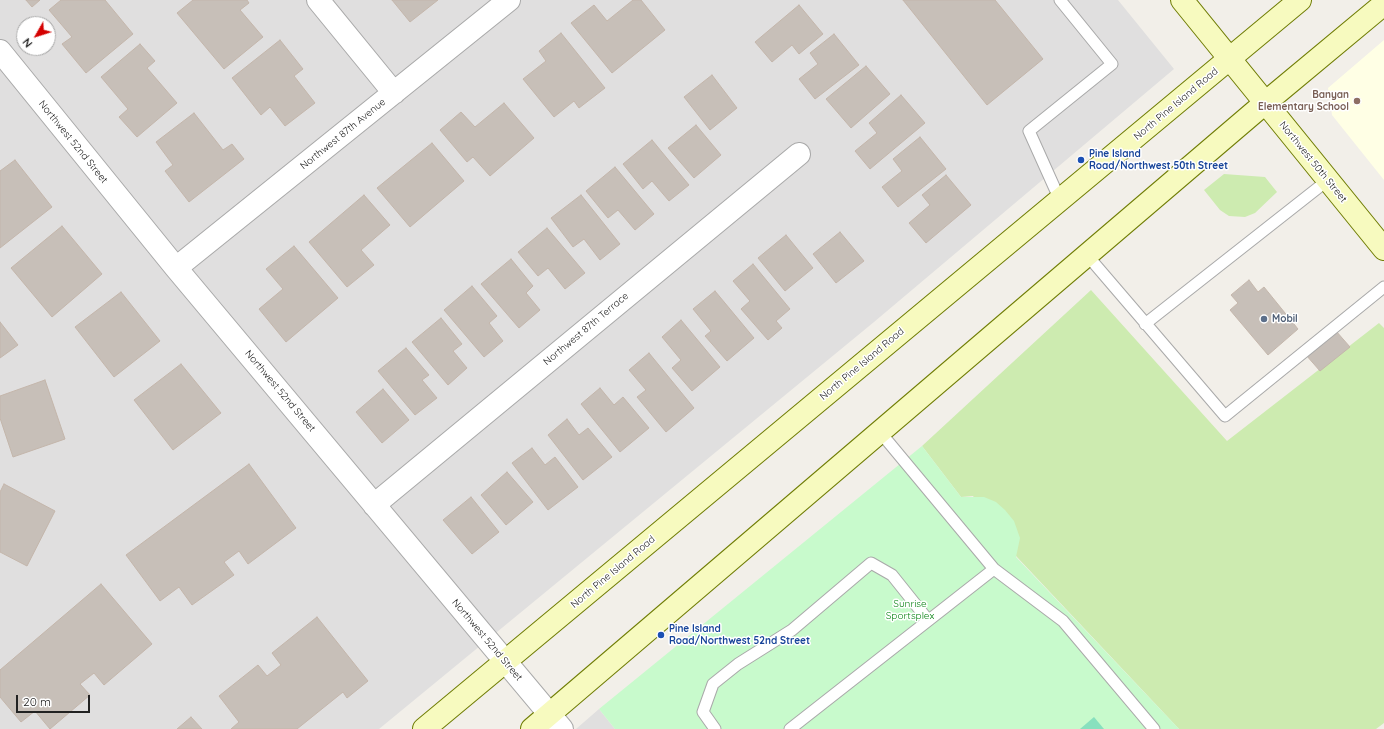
<!DOCTYPE html>
<html>
<head>
<meta charset="utf-8">
<style>
	body { margin:0 }
	#map { position:relative; width:1384px; height:729px; overflow:hidden; background:#f2efe9; font-family:Quicksand,sans-serif }
	canvas { display:block }
	.north { position:absolute; left:16px; top:16px; width:40px; height:40px; box-sizing:border-box; background:#fff; border:1px solid #a7a7a7; border-radius:50%; rotate:231deg; font-size:11px; font-weight:700; line-height:16px; text-align:center; color:#222 }
	.north::after { content:''; display:block; margin:auto; width:14px; height:18px; background:#d40000; clip-path:polygon(50% 0,100% 100%,50% 72%,0 100%) }
	.scale { position:absolute; left:16px; top:695px; width:74px; height:18px; box-sizing:border-box; border:2px solid #222; border-top:0; padding-left:5px; font-size:12px; line-height:14px; white-space:nowrap; color:#222; -webkit-text-stroke:3px #fff; paint-order:stroke }
</style>
</head>
<body>
<div id="map">
<canvas width="1384" height="729"></canvas>
<div class="north">N</div>
<div class="scale">20 m</div>
</div>
<script>
const c = document.querySelector('canvas').getContext('2d');
c.lineJoin = 'round';
function fillPath(path, color) { c.fillStyle = color; c.fill(path, 'evenodd'); }
const shape = rows => new Path2D(rows.map(r => 'M' + r).join(''));
function stroke(path, color, width, dash) { c.strokeStyle = color; c.lineWidth = width; c.lineCap = dash ? 'butt' : 'round'; c.setLineDash(dash || []); c.stroke(path); }
function label(font, color, halo, rows, align = 'center') {
  c.font = font + ' Quicksand,sans-serif'; c.lineWidth = 3; c.setLineDash([]); c.textBaseline = 'middle'; c.strokeStyle = halo; c.fillStyle = color; for (const [text, x, y, turn = 0] of rows) {
    c.save(); c.translate(x, y); c.rotate((+turn || 0) * Math.PI / 180); c.textAlign = isNaN(turn) ? turn : align; if (halo) c.strokeText(text, 0, 0); c.fillText(text, 0, 0); c.restore();
  }
}
fillPath(shape([
	[0,0,1118,0,1174,69,874,322,379,729,0,729],
	[24,24,48,24,48,48,24,48],
	[599,709,615,729,576,729]
]), '#e0dfdf');
fillPath(shape([
	[1384,40,1384,180,1332,115,1328,88]
]), '#ffffe5');
fillPath(shape([
	[1224,174,1265,177,1277,192,1255,213,1245,217,1229,216,1220,210,1204,190],
	[1091,290,1227,441,1379,323,1384,328,1384,723,1376,729,1179,729,1016,556,973,496,961,497,922,446]
]), '#cdebb0');
fillPath(shape([
	[922,446,961,497,984,497,996,502,1005,510,1014,521,1020,538,1016,557,1179,729,615,729,599,709]
]), '#c8facc');
fillPath(shape([
	[1094,717,1104,729,1080,729]
]), '#88e0be');
const building = shape([
	[26,0,40,0,32,7,26,0],
	[61,0,105,0,133,34,86,73,62,44,72,37,49,10,61,0],
	[193,0,247,0,249,3,240,10,263,37,224,69,177,13,193,0],
	[392,0,438,0,410,22,392,0],
	[633,0,641,0,665,30,612,73,571,23,594,5,607,21,633,0],
	[903,0,995,0,1043,59,987,105,903,0],
	[799,5,823,34,799,54,792,45,772,62,755,42,799,5],
	[561,33,605,88,579,108,574,101,554,117,523,79,546,61,539,51,561,33],
	[834,34,859,65,815,99,799,79,818,64,810,53,834,34],
	[280,40,303,69,294,76,315,103,285,126,270,107,261,115,232,78,280,40],
	[140,44,155,61,147,68,177,103,137,137,119,117,128,109,101,77,140,44],
	[866,66,890,94,851,128,826,99,866,66],
	[712,75,737,108,710,130,684,97,712,75],
	[901,95,925,123,870,169,855,151,877,133,869,123,901,95],
	[504,103,534,138,490,176,473,157,467,162,440,130,461,112,475,127,504,103],
	[194,113,223,150,232,144,244,159,189,202,165,171,173,165,156,142,194,113],
	[696,125,721,155,694,178,668,148,696,125],
	[920,137,946,169,898,207,882,187,902,171,893,159,920,137],
	[652,140,689,185,669,201,652,181,643,189,623,164,652,140],
	[432,143,464,181,410,227,377,188,432,143],
	[15,160,52,207,0,248,0,171,15,160],
	[615,167,654,214,635,230,618,210,608,218,586,191,615,167],
	[946,175,971,205,926,243,909,223,930,205,922,195,946,175],
	[364,195,390,225,361,250,374,265,347,287,309,242,364,195],
	[581,195,620,244,600,260,584,239,573,247,551,218,581,195],
	[62,226,102,274,52,317,11,268,62,226],
	[547,228,585,273,565,289,548,268,538,276,518,252,547,228],
	[840,232,864,261,836,283,813,254,840,232],
	[786,235,813,268,785,291,758,258,786,235],
	[294,246,338,298,286,342,259,309,283,289,266,269,294,246],
	[511,259,533,286,526,293,540,310,519,328,481,284,511,259],
	[753,264,790,309,776,321,782,328,768,340,741,309,750,301,733,281,753,264],
	[1249,280,1258,292,1264,287,1298,329,1268,355,1230,310,1238,303,1231,295,1249,280],
	[472,286,497,316,489,323,503,341,484,357,444,310,472,286],
	[715,291,754,338,727,361,705,336,711,331,693,309,715,291],
	[121,292,160,341,114,377,75,327,121,292],
	[441,318,462,344,453,351,467,368,448,385,412,342,441,318],
	[681,320,720,367,692,391,672,368,681,360,662,337,681,320],
	[0,322,18,345,0,358,0,322],
	[1336,331,1350,347,1320,371,1306,355,1336,331],
	[406,348,429,375,422,380,437,398,415,415,378,371,406,348],
	[649,353,694,408,666,432,637,397,646,390,629,370,649,353],
	[181,364,221,413,173,450,134,400,181,364],
	[45,380,65,439,13,457,0,418,0,396,45,380],
	[600,388,614,405,623,397,649,428,620,452,581,404,600,388],
	[383,389,409,420,382,443,356,412,383,389],
	[567,419,579,435,588,428,612,457,583,480,548,435,567,419],
	[532,448,545,465,555,457,578,487,548,510,512,463,532,448],
	[249,464,296,528,248,564,239,551,224,562,234,575,192,605,179,587,160,601,126,555,249,464],
	[507,472,533,502,506,525,481,495,507,472],
	[4,484,55,511,27,566,0,552,0,492,4,484],
	[471,497,499,532,472,554,443,520,471,497],
	[101,584,152,644,104,685,94,673,80,684,90,695,50,729,35,711,21,722,0,697,0,670,101,584],
	[317,617,368,681,347,698,343,692,297,729,231,729,239,722,219,696,258,665,267,676,281,665,272,653,317,617],
	[191,717,202,729,177,729,191,717]
]);
fillPath(building, '#c7bfb8');
stroke(building, '#c4b6ab', 1);
const lane = shape([
	[1060,200,1029,131,1112,64,1060,0],
	[1087,255,1225,416,1384,287],
	[1145,324,1328,180],
	[994,569,1063,621,1154,729],
	[715,729,703,712,713,684,738,664,792,630,871,563,892,575,928,620],
	[790,729,994,569,880,432]
]);
const street = shape([
	[318,0,394,93],
	[0,51,176,268,562,729],
	[176,268,509,0],
	[374,505,799,154]
]);
const secondary = shape([
	[1182,0,1384,249],
	[424,729,1300,0],
	[532,729,1265,103,1384,4]
]);
stroke(lane, '#a9a9a9', 13);
stroke(street, '#a9a9a9', 24);
stroke(secondary, '#707d05', 24);
stroke(lane, '#fff', 11);
stroke(street, '#fff', 22);
stroke(secondary, '#f7fabf', 22);
for (const [x, y, r, color] of [
	[1357,101,4,"#8d6e63"],
	[1081,160,4,"#1a4fb4"],
	[1264,319,4,"#5c6f8a"],
	[661,635,4,"#1a4fb4"]
]) { const dot = new Path2D(); dot.arc(x, y, r, 0, 2 * Math.PI); c.fillStyle = color; c.fill(dot); stroke(dot, '#fff', 1.5); }
label('bold 10px', '#785e54', '#fff', [
	["Banyan",1349,95],
	["Elementary School",1349,107]
], 'right');
label('10px', '#222', '#fff', [
	["North Pine Island Road",1176,104,-40],
	["Northwest 87th Avenue",343,134,-39],
	["Northwest 52nd Street",73,142,51],
	["Northwest 50th Street",1313,162,51],
	["Northwest 87th Terrace",586,329,-40],
	["North Pine Island Road",862,364,-40],
	["Northwest 52nd Street",280,391,50],
	["North Pine Island Road",613,572,-40],
	["Northwest 52nd Street",487,640,50]
]);
label('bold 10px', '#164399', '#fff', [
	["Pine Island",1089,154],
	["Road/Northwest 50th Street",1089,166],
	["Pine Island",669,629],
	["Road/Northwest 52nd Street",669,641]
], 'left');
label('bold 10px', '#4e5e75', '#fff', [
	["Mobil",1272,319]
], 'left');
label('10px', '#0c8416', '#fff', [
	["Sunrise",910,604],
	["Sportsplex",910,616]
]);
</script>
</body>
</html>
